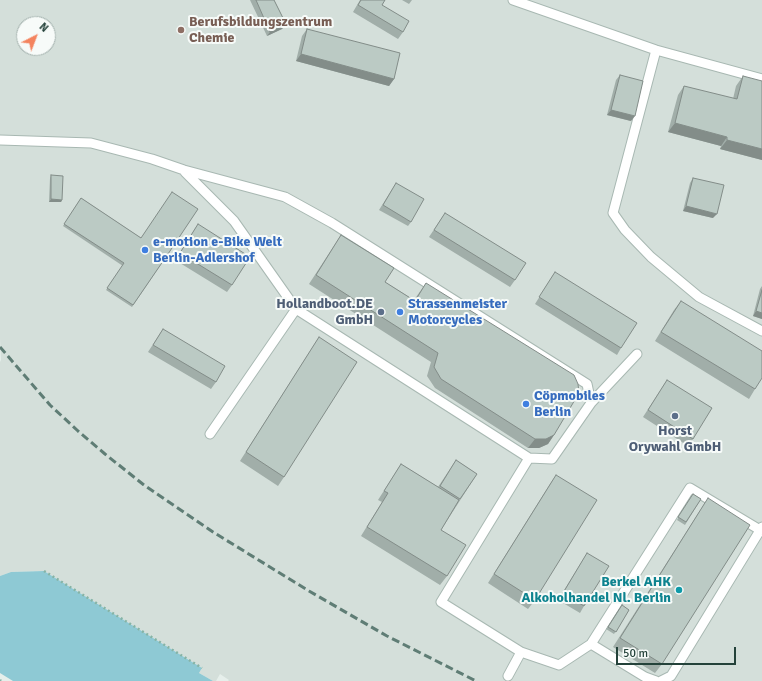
<!DOCTYPE html>
<html>
<head>
<meta charset="utf-8">
<style>
	body { margin:0 }
	#map { position:relative; width:762px; height:681px; overflow:hidden; background:#e6efeb; font-family:Signika,sans-serif }
	canvas { display:block }
	.north { position:absolute; left:16px; top:16px; width:40px; height:40px; box-sizing:border-box; background:#f7fbf9; border:1px solid #a3b1ad; border-radius:50%; rotate:42deg; font-size:11px; font-weight:700; line-height:16px; text-align:center; color:#24423a }
	.north::after { content:''; display:block; margin:auto; width:14px; height:18px; background:#f4845f; clip-path:polygon(50% 0,100% 100%,50% 72%,0 100%) }
	.scale { position:absolute; left:616px; top:647px; width:120px; height:18px; box-sizing:border-box; border:2px solid #24423a; border-top:0; padding-left:5px; font-size:12px; line-height:14px; white-space:nowrap; color:#24423a; -webkit-text-stroke:3px #f7fbf9; paint-order:stroke }
</style>
</head>
<body>
<div id="map">
<canvas width="762" height="681"></canvas>
<div class="north">N</div>
<div class="scale">50 m</div>
</div>
<script>
const c = document.querySelector('canvas').getContext('2d');
c.lineJoin = 'round';
function fillPath(path, color) { c.fillStyle = color; c.fill(path, 'evenodd'); }
const shape = rows => new Path2D(rows.map(r => 'M' + r).join(''));
function stroke(path, color, width, dash) { c.strokeStyle = color; c.lineWidth = width; c.lineCap = dash ? 'butt' : 'round'; c.setLineDash(dash || []); c.stroke(path); }
function label(font, color, halo, rows, align = 'center') {
  c.font = font + ' Signika,sans-serif'; c.lineWidth = 4; c.setLineDash([]); c.textBaseline = 'middle'; c.strokeStyle = halo; c.fillStyle = color; for (const [text, x, y, turn = 0] of rows) {
    c.save(); c.translate(x, y); c.rotate((+turn || 0) * Math.PI / 180); c.textAlign = isNaN(turn) ? turn : align; if (halo) c.strokeText(text, 0, 0); c.fillText(text, 0, 0); c.restore();
  }
}
fillPath(shape([
	[0,0,762,0,762,681,228,681,229,680,220,674,216,681,213,681,199,673,202,668,44,571,11,572,0,576,0,362,1,360,0,339],
	[24,24,48,24,48,48,24,48]
]), '#d4dfda');
fillPath(shape([
	[44,571,202,668,199,673,213,681,13,681,0,673,0,576,11,572]
]), '#8ec9d4');
const lane = shape([
	[513,0,656,50,762,79],
	[656,50,613,213,625,230,651,257,699,297,762,331],
	[0,140,91,143,152,159,184,170,285,197,332,223,587,384,591,403,552,459,529,458,441,602,521,652],
	[185,172,234,221,296,309,529,458],
	[591,403,637,354],
	[210,434,296,309],
	[591,644,645,677,656,681],
	[508,676,521,652,559,665,591,644,690,488,760,530],
	[661,681,671,676,762,527]
]);
stroke(lane, '#a8b8b2', 11);
stroke(shape([
	[44,571,202,668],
	[0,680,1,681]
]), '#86b3a5', 2.5, [2, 3]);
stroke(lane, '#fff', 9);
stroke(shape([
	[0,347,50,405,78,431,105,454,144,485,213,532,309,591,387,636,476,681]
]), '#5f7d75', 3, [8, 4]);
fillPath(shape([
	[250,0,274,0,286,24,282,29,267,36],
	[360,0,385,0,382,5,403,32,398,39,353,12],
	[402,0,412,0,409,4],
	[307,29,394,79,389,86,296,61,302,36],
	[620,75,631,121,607,115,616,80],
	[743,76,762,160,720,149,721,146,668,132,678,95,684,86,733,99,736,86],
	[51,175,62,200,61,202,49,202,50,178],
	[693,178,713,218,683,211,690,183],
	[396,183,411,222,408,226,379,210],
	[81,198,141,238,170,251,132,307,106,290,123,266,63,226],
	[445,213,515,280,510,287,429,237],
	[198,224,232,285,227,292,175,260],
	[341,235,385,282,414,300,426,283,554,435,548,444,539,448,528,448,435,388,427,376,431,362,309,284],
	[555,272,621,348,617,355,535,304],
	[762,286,762,319,753,316,760,289],
	[681,301,755,389,749,399,655,341,674,310],
	[163,329,216,382,211,389,148,352],
	[319,337,284,477,278,486,240,461],
	[667,380,693,439,688,446,643,417],
	[456,460,477,474,441,530,447,576,440,585,361,536,382,502,378,500,401,464,438,487],
	[556,475,535,600,528,609,488,583,550,484],
	[693,494,701,499,685,525,677,520],
	[708,498,662,664,655,673,613,647],
	[587,553,584,606,580,613,558,600],
	[622,605,629,610,614,634,606,629]
]), '#a1aea9');
fillPath(shape([
	[286,24,282,29,267,36,270,32],
	[301,54,394,79,389,86,296,61],
	[611,110,635,116,631,121,607,115],
	[675,123,727,137,721,146,668,132],
	[727,140,762,149,762,160,720,149],
	[51,199,62,200,61,202,49,202],
	[686,206,717,214,713,218,683,211],
	[756,311,762,313,762,319,753,316],
	[554,435,548,444,539,448,528,448,535,439]
]), '#838d89');
const building = shape([
	[256,0,274,0,286,24,270,32,256,0],
	[361,0,385,0,382,5,409,21,403,32,358,5,361,0],
	[307,29,400,53,394,79,301,54,307,29],
	[620,75,643,81,635,116,611,110,620,75],
	[743,76,762,81,762,149,727,140,727,137,675,123,684,86,737,99,743,76],
	[51,175,63,176,62,200,51,199,51,175],
	[693,178,724,185,717,214,686,206,693,178],
	[396,183,424,199,411,222,383,205,396,183],
	[172,192,198,209,170,251,133,305,107,288,124,263,64,224,81,198,141,238,172,192],
	[445,213,526,263,515,280,434,230,445,213],
	[198,224,250,257,232,285,180,253,198,224],
	[341,235,394,268,385,282,415,301,426,283,574,375,578,384,579,393,554,435,546,439,535,439,441,379,434,367,438,353,316,275,341,235],
	[555,272,637,323,621,348,539,297,555,272],
	[762,290,762,313,756,311,762,290],
	[681,301,762,351,762,378,755,389,661,332,681,301],
	[163,329,225,366,216,382,153,345,163,329],
	[319,337,357,362,284,477,246,452,319,337],
	[667,380,712,408,693,439,648,410,667,380],
	[456,460,477,474,460,499,440,486,456,460],
	[401,464,459,500,441,530,466,545,447,576,367,527,388,493,384,491,401,464],
	[556,475,597,500,535,600,494,574,556,475],
	[693,494,701,499,686,522,678,517,693,494],
	[708,498,750,525,662,664,620,638,708,498],
	[587,553,609,566,584,606,563,593,587,553],
	[622,605,629,610,616,632,608,627,622,605]
]);
fillPath(building, '#bbcac4');
stroke(building, '#838d89', 1);
for (const [x, y, r, color] of [
	[181,30,4,"#8d6e63"],
	[145,250,4,"#3f7fe0"],
	[381,312,4,"#5c6f8a"],
	[400,312,4,"#3f7fe0"],
	[526,404,4,"#3f7fe0"],
	[675,416,4,"#5c6f8a"],
	[679,590,4,"#0f9aa8"]
]) { const dot = new Path2D(); dot.arc(x, y, r, 0, 2 * Math.PI); c.fillStyle = color; c.fill(dot); stroke(dot, '#f7fbf9', 1.5); }
label('bold 14px', '#785e54', '#f7fbf9', [
	["Berufsbildungszentrum",189,22],
	["Chemie",189,38]
], 'left');
label('bold 14px', '#366cbe', '#f7fbf9', [
	["e-motion e-Bike Welt",153,242],
	["Berlin-Adlershof",153,258],
	["Strassenmeister",408,304],
	["Motorcycles",408,320],
	["Cöpmobiles",534,396],
	["Berlin",534,412]
], 'left');
label('bold 14px', '#4e5e75', '#f7fbf9', [
	["Hollandboot.DE",373,304],
	["GmbH",373,320],
	["Horst",675,431,"center"],
	["Orywahl GmbH",675,447,"center"]
], 'right');
label('bold 14px', '#0d838f', '#f7fbf9', [
	["Berkel AHK",671,582],
	["Alkoholhandel Nl. Berlin",671,598]
], 'right');
</script>
</body>
</html>
